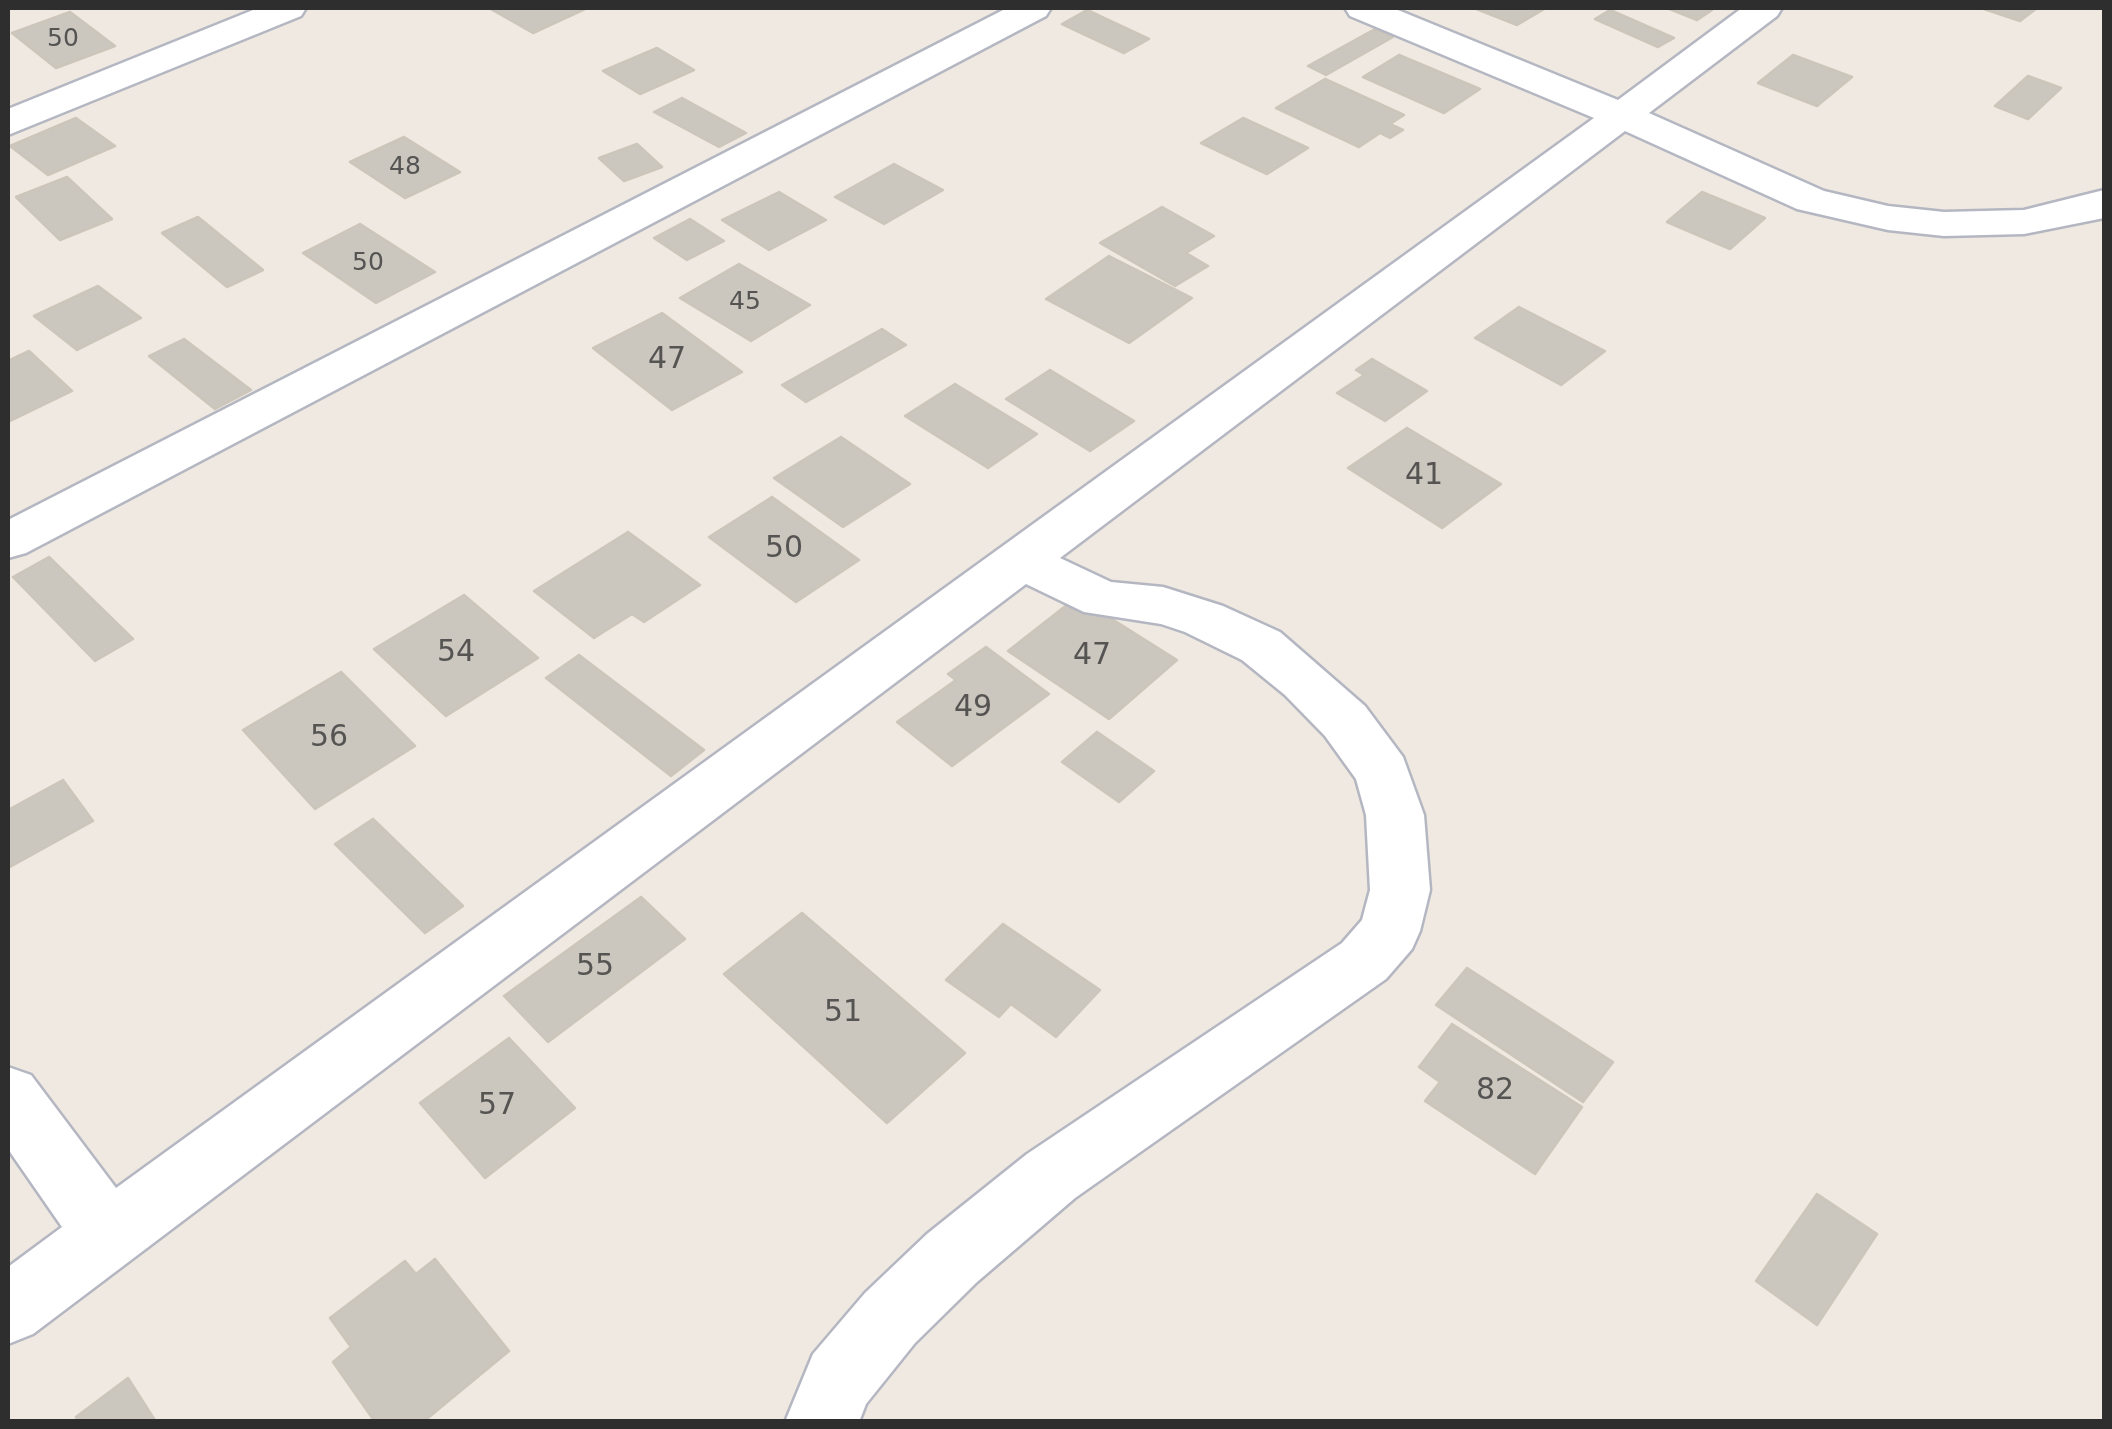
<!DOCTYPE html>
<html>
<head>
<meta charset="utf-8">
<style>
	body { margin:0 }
	#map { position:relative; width:2112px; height:1429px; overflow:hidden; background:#efe9e1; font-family:"DejaVu Sans",sans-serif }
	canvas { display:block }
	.frame { position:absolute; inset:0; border:10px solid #2e2e2e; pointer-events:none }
</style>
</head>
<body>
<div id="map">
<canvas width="2112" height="1429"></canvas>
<div class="frame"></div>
</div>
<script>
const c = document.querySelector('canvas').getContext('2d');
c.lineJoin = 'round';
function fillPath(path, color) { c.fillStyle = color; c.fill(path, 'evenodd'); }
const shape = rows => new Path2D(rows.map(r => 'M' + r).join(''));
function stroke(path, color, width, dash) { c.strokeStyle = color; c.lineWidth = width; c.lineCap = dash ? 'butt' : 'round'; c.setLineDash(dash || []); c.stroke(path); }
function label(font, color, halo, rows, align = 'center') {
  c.font = font + ' "DejaVu Sans",sans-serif'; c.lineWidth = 8; c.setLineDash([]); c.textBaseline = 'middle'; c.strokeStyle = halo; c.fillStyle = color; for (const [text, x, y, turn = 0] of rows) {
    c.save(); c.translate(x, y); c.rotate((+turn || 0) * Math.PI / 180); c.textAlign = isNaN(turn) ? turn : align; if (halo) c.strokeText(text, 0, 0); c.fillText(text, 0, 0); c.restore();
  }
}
const building = shape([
	[489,8,582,8,585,9,533,33,489,8],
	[1474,8,1546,8,1517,25,1474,8],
	[1667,8,1706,8,1712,10,1697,20,1667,8],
	[1981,8,2037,8,2020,21,1981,8],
	[1087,10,1149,39,1124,53,1062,24,1087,10],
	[1610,10,1674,38,1658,47,1595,19,1610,10],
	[70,12,115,46,56,68,12,33,70,12],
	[1375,29,1393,37,1326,75,1308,66,1375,29],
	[657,48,694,70,640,94,603,71,657,48],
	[1399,55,1480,89,1444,113,1363,77,1399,55],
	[1793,55,1852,77,1817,106,1758,83,1793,55],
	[2028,76,2061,88,2028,119,1995,106,2028,76],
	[1325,79,1404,115,1390,124,1403,130,1390,138,1380,133,1359,147,1276,108,1325,79],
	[682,98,746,133,719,147,654,112,682,98],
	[76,118,115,146,48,175,10,146,76,118],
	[1243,118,1308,148,1267,174,1201,143,1243,118],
	[404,137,460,172,405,198,350,162,404,137],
	[637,144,662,167,624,181,599,158,637,144],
	[894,164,943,190,884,224,835,197,894,164],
	[67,177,112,219,60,240,16,197,67,177],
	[779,192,826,220,769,250,722,220,779,192],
	[1702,192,1765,218,1730,249,1667,222,1702,192],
	[1162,207,1214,236,1186,253,1208,266,1175,286,1100,243,1162,207],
	[198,217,263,270,227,287,162,233,198,217],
	[690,219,724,241,687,260,654,238,690,219],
	[360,224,435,272,376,303,303,253,360,224],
	[1109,256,1192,298,1129,343,1046,299,1109,256],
	[739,264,810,305,751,341,680,298,739,264],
	[98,286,141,318,77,350,34,316,98,286],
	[1519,307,1605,351,1561,385,1475,338,1519,307],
	[662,313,742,372,672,410,593,348,662,313],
	[882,329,906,345,806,402,782,385,882,329],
	[184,339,251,390,215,409,149,356,184,339],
	[29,351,72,391,8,422,8,361,29,351],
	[1372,359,1427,391,1385,421,1337,393,1364,375,1356,370,1372,359],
	[1050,370,1134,421,1090,451,1006,399,1050,370],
	[955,384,1037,434,988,468,905,416,955,384],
	[1407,428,1501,484,1442,528,1348,468,1407,428],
	[841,437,910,484,843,527,774,478,841,437],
	[772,497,859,560,796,602,709,537,772,497],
	[628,532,700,585,644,622,632,614,594,638,534,591,628,532],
	[49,557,133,639,95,661,13,577,49,557],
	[464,595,538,658,446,716,374,649,464,595],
	[1077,597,1177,660,1109,719,1008,651,1077,597],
	[986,647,1049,694,952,766,897,722,956,680,948,674,986,647],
	[579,655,704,750,671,776,546,678,579,655],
	[341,672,415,746,315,809,243,730,341,672],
	[1097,732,1154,771,1119,802,1062,762,1097,732],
	[63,780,93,821,8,868,8,810,63,780],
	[373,819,463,906,425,933,335,844,373,819],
	[641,897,685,939,548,1042,504,996,641,897],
	[802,913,965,1053,887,1123,724,974,802,913],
	[1003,924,1100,990,1056,1037,1011,1004,999,1017,946,980,1003,924],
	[1467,968,1613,1062,1583,1102,1436,1005,1467,968],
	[1452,1024,1582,1107,1535,1174,1425,1101,1440,1082,1419,1067,1452,1024],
	[509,1038,575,1108,485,1178,420,1103,509,1038],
	[1817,1194,1877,1234,1817,1325,1756,1281,1817,1194],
	[435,1259,509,1351,423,1422,375,1422,333,1362,351,1347,330,1318,405,1261,416,1274,435,1259],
	[128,1378,156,1422,79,1422,76,1417,128,1378]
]);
fillPath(building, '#cbc7bf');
stroke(building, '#cbc5ba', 2.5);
const minor = shape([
	[258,8,306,8,301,16,8,135,8,109,258,8],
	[1007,8,1051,8,1046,16,26,553,8,558,8,520,1007,8],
	[1345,8,1393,8,1618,100,1742,8,1782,8,1777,16,1649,113,1824,191,1888,206,1944,212,2024,210,2104,190,2104,218,2024,234,1944,236,1888,230,1797,209,1625,131,1060,558,1111,582,1163,587,1223,606,1280,632,1365,706,1403,757,1424,815,1430,890,1420,931,1412,949,1386,979,1075,1198,977,1282,915,1343,866,1404,859,1422,785,1422,813,1354,865,1293,927,1234,1027,1154,1342,943,1362,920,1370,890,1366,815,1356,779,1325,736,1285,695,1242,660,1185,632,1161,624,1084,612,1026,584,33,1334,8,1344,8,1267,62,1227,8,1149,8,1067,31,1075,116,1188,1594,118,1350,16,1345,8]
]);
stroke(minor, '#b4b7c1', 5);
fillPath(minor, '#fff');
label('25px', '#555452', null, [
	["50",63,39],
	["48",405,167],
	["50",368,263],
	["45",745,302]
]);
label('30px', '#555452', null, [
	["47",667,360],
	["41",1424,476],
	["50",784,549],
	["54",456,653],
	["47",1092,656],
	["49",973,708],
	["56",329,738],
	["55",595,967],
	["51",843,1013],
	["82",1495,1091],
	["57",497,1106]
]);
</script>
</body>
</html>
